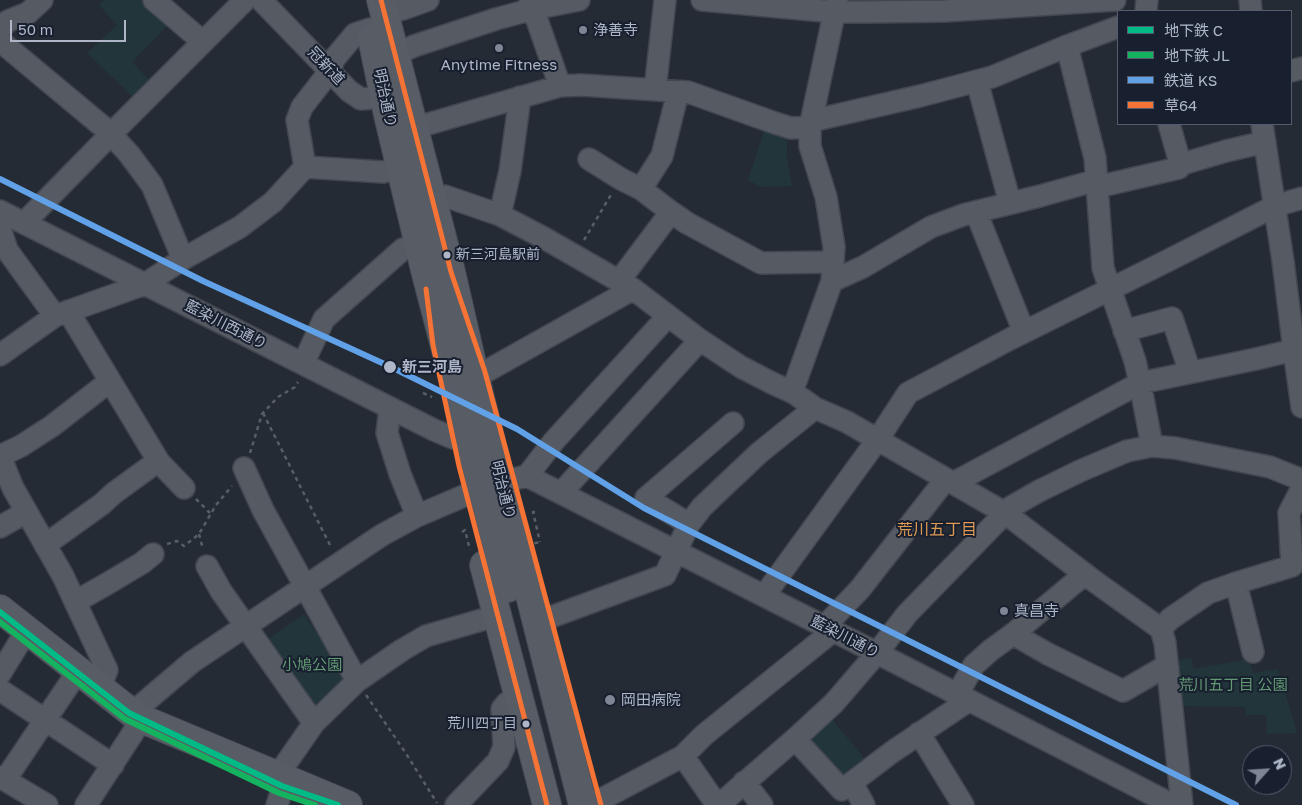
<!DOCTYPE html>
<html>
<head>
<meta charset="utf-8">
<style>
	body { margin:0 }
	#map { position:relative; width:1302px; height:805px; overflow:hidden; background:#252b35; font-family:"Golos Text","Noto Sans JP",sans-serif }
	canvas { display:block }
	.legend { position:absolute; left:1117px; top:10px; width:175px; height:115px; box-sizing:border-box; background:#182030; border:1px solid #545c6d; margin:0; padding:6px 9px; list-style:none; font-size:15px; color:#aeb6c8 }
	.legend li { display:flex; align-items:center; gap:10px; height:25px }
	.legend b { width:25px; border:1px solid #545c6d }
	.north { position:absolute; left:1242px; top:745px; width:50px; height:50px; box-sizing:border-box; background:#182030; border:1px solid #545c6d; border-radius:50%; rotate:64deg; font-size:14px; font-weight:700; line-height:20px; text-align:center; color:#aeb6c8 }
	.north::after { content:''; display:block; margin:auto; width:18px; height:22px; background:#7e8595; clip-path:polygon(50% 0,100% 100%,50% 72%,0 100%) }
	.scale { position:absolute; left:10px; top:20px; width:116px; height:22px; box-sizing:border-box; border:2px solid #aeb6c8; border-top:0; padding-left:6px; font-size:15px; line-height:18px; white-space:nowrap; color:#aeb6c8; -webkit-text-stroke:4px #182030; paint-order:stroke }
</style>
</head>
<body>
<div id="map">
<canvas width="1302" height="805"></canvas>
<ul class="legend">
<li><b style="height:6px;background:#00bb85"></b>地下鉄 C</li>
<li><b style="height:6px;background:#13b360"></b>地下鉄 JL</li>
<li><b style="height:6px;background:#60a1e7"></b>鉄道 KS</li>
<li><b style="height:6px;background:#f57335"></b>草64</li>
</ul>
<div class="north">N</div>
<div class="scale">50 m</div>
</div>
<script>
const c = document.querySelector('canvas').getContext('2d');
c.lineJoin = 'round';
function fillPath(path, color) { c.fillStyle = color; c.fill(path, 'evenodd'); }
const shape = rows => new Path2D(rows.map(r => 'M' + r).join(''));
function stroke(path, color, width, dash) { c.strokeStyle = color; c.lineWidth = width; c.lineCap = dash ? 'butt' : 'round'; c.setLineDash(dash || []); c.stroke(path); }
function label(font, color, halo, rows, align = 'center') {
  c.font = font + ' "Golos Text","Noto Sans JP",sans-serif'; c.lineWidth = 4; c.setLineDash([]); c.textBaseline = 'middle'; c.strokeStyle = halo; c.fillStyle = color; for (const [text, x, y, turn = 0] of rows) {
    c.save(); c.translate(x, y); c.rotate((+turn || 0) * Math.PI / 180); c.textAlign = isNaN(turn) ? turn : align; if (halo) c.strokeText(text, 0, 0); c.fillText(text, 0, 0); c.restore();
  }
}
fillPath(shape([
	[104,0,147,0,172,21,132,62,153,84,136,100,87,53,117,25,99,5],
	[766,125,787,132,787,157,792,186,761,187,748,180],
	[304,614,317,634,324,629,352,677,315,718,263,643],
	[1191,658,1194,669,1249,659,1253,673,1278,669,1297,733,1267,734,1266,715,1246,715,1245,707,1175,706,1171,662],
	[831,718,864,758,839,777,807,743]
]), '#22353b');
const minor = shape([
	[154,0,203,42],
	[261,0,349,91,361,99,384,97,399,92],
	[530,0,560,86],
	[702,0,835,12,865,12,945,11,1115,0],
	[1250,0,1251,11],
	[1146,11,1147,0],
	[384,13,403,9,428,0],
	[0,29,8,21,28,13,42,0],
	[0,41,108,131,129,154,152,185,183,259],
	[1067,46,1095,158,1103,268,1135,361,1140,383,1152,446],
	[383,61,414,46,496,19,533,9,579,0],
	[1291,71,1302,68],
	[977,81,1010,203],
	[655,90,665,0],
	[811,121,920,96,992,77,1067,46,1118,27],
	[1262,124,1283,261,1294,350,1302,407],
	[414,128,560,86,581,85,688,92,775,123,791,128,810,127],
	[589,159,621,179,641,189,671,212,687,223,761,263,833,262],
	[1179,165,1226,151,1265,142],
	[305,167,383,172,401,168],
	[1097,187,1179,168,1179,159,1169,124],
	[641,189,662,156,678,92],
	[432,200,445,196,500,215,544,238,633,289,700,340,741,367,772,383,794,393,815,408,847,422,1005,513,1094,581,1161,629,1165,643,1182,805],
	[0,211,434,430,453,438],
	[976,212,1024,332],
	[500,215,510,171,520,97],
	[24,223,111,134,245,0],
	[0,228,7,250,55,316],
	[619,281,671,212],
	[832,281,834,247,826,197,810,146,810,127,837,0],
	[68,311,159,462,184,488],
	[1124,331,1172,318,1190,372],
	[0,355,55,316,145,284,183,259,240,227,273,202,305,167,297,120,302,107,330,71,334,59,355,34,370,29],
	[303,364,324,319,403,249,419,245],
	[485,372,633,289],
	[792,392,832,281,863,267,931,227,963,215,1040,196,1097,180],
	[390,408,387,433,400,474,417,516],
	[0,456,13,488,63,576,107,670,100,688],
	[0,456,21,446,52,426,110,381],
	[244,468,263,510,357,681],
	[527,476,554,441,668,316],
	[514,479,527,476,877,653,1173,805],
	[953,483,1140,383,1256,359,1302,348],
	[561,493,700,340],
	[689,524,646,498,733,423],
	[0,527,26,512],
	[45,545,102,504,114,493,158,461],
	[207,566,221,591,314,723],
	[1236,583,1253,652],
	[764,596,878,439,908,393,1012,338,1167,261,1275,206,1302,198],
	[75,602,105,585,142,563,153,554],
	[551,617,665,575,689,524,702,507,759,453,815,408],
	[825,626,860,589,946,479],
	[1161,629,1170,619,1208,593,1236,583,1292,566,1289,513,1302,488],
	[1013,634,1048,654,1123,691,1161,669,1168,668],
	[0,674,27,630],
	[0,690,113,765],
	[957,695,974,665,991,650,1013,634,1085,574],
	[132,713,192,662,382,535,417,516,466,495],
	[919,733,963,805],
	[795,739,842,790,892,752,968,701],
	[683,756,717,805],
	[278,775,314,723,357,681,402,650,426,636,485,619,497,616],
	[0,777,47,805],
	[5,780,78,671],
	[744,782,762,805],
	[852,783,864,805],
	[600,800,683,756,704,735,833,631],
	[86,805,142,719],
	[277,805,286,778],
	[456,805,498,761,504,747,502,709,507,703,519,699],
	[719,805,795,739,834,703,877,653,907,614,1011,507,1039,491,1080,471,1127,451,1152,446,1175,448,1270,467,1302,480]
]);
const major = shape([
	[381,0,451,272,479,394,583,805],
	[372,38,388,115,425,270,508,588],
	[484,565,547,805],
	[0,609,132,713,142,719,348,805]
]);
stroke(minor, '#42464e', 24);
stroke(major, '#424851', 30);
stroke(shape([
	[584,240,612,193],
	[423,393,432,397],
	[263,413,331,547],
	[250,453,262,414,278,397,295,387,298,382],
	[196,499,210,513],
	[535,512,533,512,540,542],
	[462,532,465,530,470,550],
	[199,534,203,549],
	[167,544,177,541,184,546,199,534,216,505,232,486],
	[366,695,405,752,437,803]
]), '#585e66', 2.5, [4, 4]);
stroke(minor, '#565a63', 21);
stroke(major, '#585c65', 28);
stroke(shape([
	[472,558,540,542]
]), '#585e66', 2.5, [4, 4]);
stroke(shape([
	[381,0,451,272,485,372,601,805],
	[426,289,433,345,459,466,547,805]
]), '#f57335', 5);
stroke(shape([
	[0,179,203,281,391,367,517,429,644,508,1236,805]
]), '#60a1e7', 6);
stroke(shape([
	[0,612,129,713,282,786,338,805]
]), '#00bb85', 6);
stroke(shape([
	[0,622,125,719,279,793,315,805]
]), '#13b360', 6);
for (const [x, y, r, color] of [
	[583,30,5,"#7e8595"],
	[499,48,5,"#7e8595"],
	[447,255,4.5,"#aeb6c8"],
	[390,367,7,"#aeb6c8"],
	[1004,611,5,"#7e8595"],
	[610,700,6,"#7e8595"],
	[526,724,4.5,"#aeb6c8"]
]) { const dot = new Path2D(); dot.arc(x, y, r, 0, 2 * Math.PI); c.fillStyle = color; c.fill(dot); stroke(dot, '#182030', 2); }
label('14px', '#aeb6c8', '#182030', [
	["新三河島駅前",456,255],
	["荒川四丁目",517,724,"right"]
], 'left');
label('15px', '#aeb6c8', '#182030', [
	["浄善寺",593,30],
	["Anytime Fitness",499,65,"center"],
	["真昌寺",1014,611],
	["岡田病院",621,700]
], 'left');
label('15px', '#aeb6c8', '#182030', [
	["冠新道",326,66,46],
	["明治通り",385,98,78],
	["藍染川西通り",226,325,27],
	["明治通り",503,490,76],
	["藍染川通り",845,637,27]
]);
label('bold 15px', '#aeb6c8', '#182030', [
	["新三河島",402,367]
], 'left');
label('15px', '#639b73', '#182030', [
	["小鳩公園",312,665],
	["荒川五丁目 公園",1233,685]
]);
label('16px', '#de9953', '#182030', [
	["荒川五丁目",937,530]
]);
</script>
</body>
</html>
